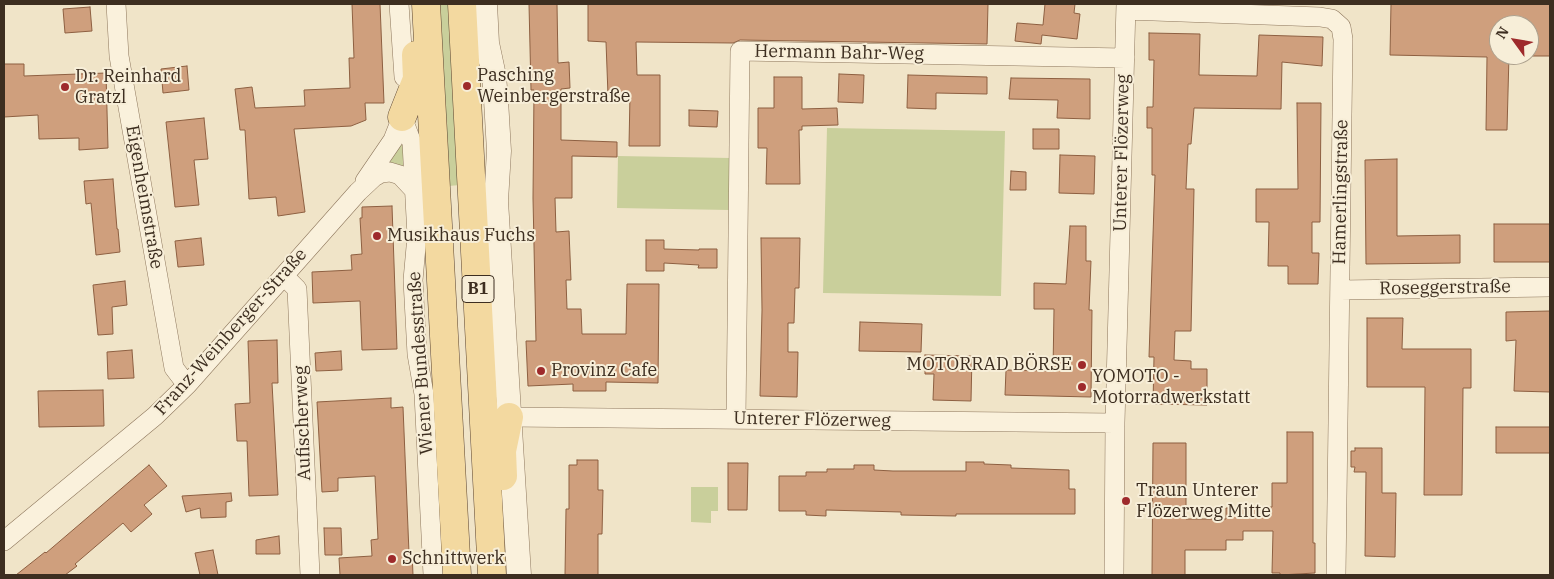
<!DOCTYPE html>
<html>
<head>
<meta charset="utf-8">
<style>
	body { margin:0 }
	#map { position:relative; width:1554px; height:579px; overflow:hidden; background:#f0e4c8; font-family:"IBM Plex Serif",serif }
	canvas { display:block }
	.frame { position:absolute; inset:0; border:5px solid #3d2e20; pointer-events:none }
	.north { position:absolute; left:1489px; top:15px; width:50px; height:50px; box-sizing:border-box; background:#f7eed8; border:1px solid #ada18e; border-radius:50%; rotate:302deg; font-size:14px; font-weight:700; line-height:20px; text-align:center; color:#3d2e20 }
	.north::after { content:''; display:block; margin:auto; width:18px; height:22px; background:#9e2a2b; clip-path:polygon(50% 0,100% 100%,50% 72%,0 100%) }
</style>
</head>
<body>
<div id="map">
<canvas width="1554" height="579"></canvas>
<div class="frame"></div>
<div class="north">N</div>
</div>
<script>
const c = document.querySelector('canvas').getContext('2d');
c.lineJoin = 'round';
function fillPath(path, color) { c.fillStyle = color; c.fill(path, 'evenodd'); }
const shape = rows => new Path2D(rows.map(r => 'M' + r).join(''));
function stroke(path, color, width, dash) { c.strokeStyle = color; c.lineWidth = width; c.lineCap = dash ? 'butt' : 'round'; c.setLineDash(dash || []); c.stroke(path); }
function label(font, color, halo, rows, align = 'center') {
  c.font = font + ' "IBM Plex Serif",serif'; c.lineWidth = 4; c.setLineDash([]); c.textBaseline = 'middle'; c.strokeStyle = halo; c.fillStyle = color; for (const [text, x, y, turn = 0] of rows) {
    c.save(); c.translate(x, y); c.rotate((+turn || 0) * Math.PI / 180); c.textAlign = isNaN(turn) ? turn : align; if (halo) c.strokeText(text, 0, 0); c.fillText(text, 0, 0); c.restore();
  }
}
fillPath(shape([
	[437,4,450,4,461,185,448,186],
	[827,128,1005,131,1001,296,823,293],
	[399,141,406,144,409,174,384,166],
	[618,156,730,158,729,210,617,208],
	[691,487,718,487,718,511,711,511,711,523,691,522]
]), '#c9cf9b');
const building = shape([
	[352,4,380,4,384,103,365,103,366,120,351,126,294,129,305,212,278,216,276,197,249,199,245,130,240,130,235,89,252,87,255,108,305,106,304,90,350,88,349,58,354,58,352,4],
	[529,4,557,4,558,63,569,62,570,88,561,89,561,140,617,142,617,157,572,156,572,198,555,198,556,232,569,231,571,280,566,280,567,309,581,309,582,334,626,334,627,284,659,284,658,383,606,382,606,391,573,391,573,384,528,386,526,341,536,341,533,198,534,90,531,90,529,4],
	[588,4,988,4,987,44,740,40,733,43,636,42,637,75,660,75,660,146,629,146,630,95,608,95,606,42,588,41,588,4],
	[1045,4,1075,4,1074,13,1080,14,1077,39,1042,35,1041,44,1015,41,1017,23,1043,25,1045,4],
	[1391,4,1550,4,1550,56,1529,56,1529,25,1499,25,1499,55,1509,55,1507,130,1486,130,1487,57,1390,55,1391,4],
	[90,7,92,31,65,33,63,9,90,7],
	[1149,33,1200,34,1199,75,1257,76,1259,35,1323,37,1322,66,1282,62,1281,109,1194,108,1191,144,1188,144,1186,189,1194,189,1191,331,1175,331,1174,360,1191,361,1191,369,1207,369,1207,405,1153,404,1154,357,1149,357,1155,175,1152,175,1152,128,1147,128,1147,107,1153,107,1154,60,1149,60,1149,33],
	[4,64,24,64,24,76,106,73,108,148,79,150,79,138,39,139,38,115,4,117,4,64],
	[187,66,189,90,163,93,161,69,187,66],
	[839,74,864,75,863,103,838,102,839,74],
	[908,75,987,77,987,94,936,93,936,109,907,108,908,75],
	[774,77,802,77,802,109,837,108,838,125,802,126,802,130,799,130,800,184,766,184,767,148,758,148,758,108,774,108,774,77],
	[1011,78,1090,79,1090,119,1057,118,1058,100,1009,99,1011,78],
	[1297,103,1321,103,1320,222,1312,222,1312,253,1319,253,1318,284,1288,284,1288,266,1268,266,1269,222,1256,222,1256,189,1298,189,1297,103],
	[689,110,718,111,717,127,689,126,689,110],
	[204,118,208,159,194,160,199,205,175,207,166,122,204,118],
	[1033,129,1059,129,1059,149,1033,149,1033,129],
	[1060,155,1095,156,1094,194,1059,193,1060,155],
	[1397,159,1397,236,1460,235,1460,263,1366,264,1365,160,1397,159],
	[1011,171,1026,172,1026,190,1010,190,1011,171],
	[113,179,117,229,118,229,120,252,96,255,91,203,86,204,84,181,113,179],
	[392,206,397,349,362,350,360,301,313,303,312,272,352,270,351,255,362,254,360,218,362,218,362,207,392,206],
	[1494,224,1550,224,1550,262,1494,262,1494,224],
	[1070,226,1086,226,1086,261,1091,261,1089,310,1092,310,1091,397,1005,395,1006,370,1053,371,1054,309,1034,309,1034,283,1066,284,1070,226],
	[201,238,204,265,178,267,175,241,201,238],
	[761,238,800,238,799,288,795,288,794,323,788,323,788,352,798,352,797,397,760,396,762,310,761,238],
	[646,240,664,240,664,249,699,250,699,249,717,249,717,268,698,268,699,265,664,263,664,271,646,271,646,240],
	[125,281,127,305,112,307,113,334,98,335,93,285,125,281],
	[1550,311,1550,392,1514,391,1516,340,1506,341,1506,312,1550,311],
	[1367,318,1403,318,1402,349,1471,349,1471,388,1463,388,1462,495,1424,495,1425,387,1367,387,1367,318],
	[860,322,922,324,921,352,859,351,860,322],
	[277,340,278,383,272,383,278,495,249,496,247,441,237,441,235,404,250,403,248,341,277,340],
	[132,350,134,378,108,379,107,352,132,350],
	[341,351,342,370,316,371,315,353,341,351],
	[925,355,972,356,971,401,933,400,934,374,925,374,925,355],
	[103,390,104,426,39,427,38,391,103,390],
	[391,398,391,408,403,407,409,553,412,552,413,575,340,575,339,558,372,556,371,540,378,539,375,476,338,478,338,491,322,492,317,402,391,398],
	[1496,427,1550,427,1550,453,1496,453,1496,427],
	[1287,432,1313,432,1313,543,1315,543,1315,573,1280,575,1280,573,1272,573,1273,531,1243,531,1243,540,1226,540,1226,550,1185,550,1185,575,1152,575,1153,443,1186,443,1186,519,1226,519,1226,508,1272,507,1272,483,1287,483,1287,432],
	[1355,448,1382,448,1382,493,1396,493,1395,557,1365,556,1366,472,1354,472,1355,467,1351,467,1351,451,1355,451,1355,448],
	[577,460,598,460,598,490,603,490,602,534,598,534,598,575,565,575,566,509,569,509,569,465,577,465,577,460],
	[966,462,984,462,984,464,1011,465,1011,468,1069,470,1069,489,1075,489,1075,514,956,514,956,516,901,515,901,512,826,510,826,516,806,515,806,511,779,511,779,476,806,476,806,472,827,472,827,469,854,469,854,465,874,465,874,470,893,471,966,471,966,462],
	[728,463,748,463,747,510,728,510,728,463],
	[149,465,167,486,144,505,152,514,131,532,123,523,75,564,77,566,65,575,16,575,45,552,46,553,149,465],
	[231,493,232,501,226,502,226,517,201,518,200,508,186,512,182,496,231,493],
	[324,528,341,528,342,555,325,555,324,528],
	[279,536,280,554,256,554,256,540,279,536],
	[213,550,218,575,200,575,195,553,213,550]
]);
fillPath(building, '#cf9f7d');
stroke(building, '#8d5f41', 1);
const minor = shape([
	[116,4,119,56,174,368,187,385],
	[399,4,404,77],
	[1126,10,1320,17,1332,19,1341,27,1343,39,1336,575],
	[403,105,402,117,412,143,417,236,413,280,417,354,424,394,433,575],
	[365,181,393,140,402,117],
	[284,276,297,289,310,575],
	[1340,290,1550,287],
	[509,417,1115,423],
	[736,419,740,51,1125,58],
	[4,541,155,416,187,385,358,192,374,177,381,173,390,172,400,175,415,191],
	[1114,575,1115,423,1126,4]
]);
const tertiary = shape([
	[485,4,487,43,494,76,496,100,499,151,496,201,519,575]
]);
const primary = shape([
	[426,4,457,575],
	[462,4,492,575],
	[402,117,417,79,416,55],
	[503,476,502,451,509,417]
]);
stroke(minor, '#8d765c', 20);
stroke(tertiary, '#8d765c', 25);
stroke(primary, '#5b4430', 29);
stroke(minor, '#faf1dc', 19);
stroke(tertiary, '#faf1dc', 24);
stroke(primary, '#f3d9a0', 28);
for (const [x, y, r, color] of [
	[467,86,5,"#9e2a2b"],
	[65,87,5,"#9e2a2b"],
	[377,236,5,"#9e2a2b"],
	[1082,365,5,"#9e2a2b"],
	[541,371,5,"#9e2a2b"],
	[1082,387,5,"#9e2a2b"],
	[1126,501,5,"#9e2a2b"],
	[392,559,5,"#9e2a2b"]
]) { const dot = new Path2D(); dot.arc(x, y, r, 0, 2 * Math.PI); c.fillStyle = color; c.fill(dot); stroke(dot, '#f7eed8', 2); }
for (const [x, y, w] of [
	[478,289,32]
]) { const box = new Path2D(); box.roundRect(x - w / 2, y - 13.5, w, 27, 4); c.fillStyle = '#f7eed8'; c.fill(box); stroke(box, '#3d2e20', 1); }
label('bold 16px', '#3d2e20', null, [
	["B1",478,289]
]);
label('18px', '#3d2e20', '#f7eed8', [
	["Hermann Bahr-Weg",839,53,1],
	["Unterer Flözerweg",1122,153,-89],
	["Hamerlingstraße",1341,192,-89],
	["Eigenheimstraße",144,197,80],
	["Roseggerstraße",1445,288,-1],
	["Franz-Weinberger-Straße",231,332,-48],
	["Wiener Bundesstraße",421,363,-94],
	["Unterer Flözerweg",812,420,1],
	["Aufischerweg",303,423,-92]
]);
label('18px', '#3d2e20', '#f7eed8', [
	["Pasching",477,76],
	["Weinbergerstraße",477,97],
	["Dr. Reinhard",75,77],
	["Gratzl",75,98],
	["Musikhaus Fuchs",387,236],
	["MOTORRAD BÖRSE",1072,365,"right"],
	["Provinz Cafe",551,371],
	["YOMOTO -",1092,377],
	["Motorradwerkstatt",1092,398],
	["Traun Unterer",1136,491],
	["Flözerweg Mitte",1136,512],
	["Schnittwerk",402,559]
], 'left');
</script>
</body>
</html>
